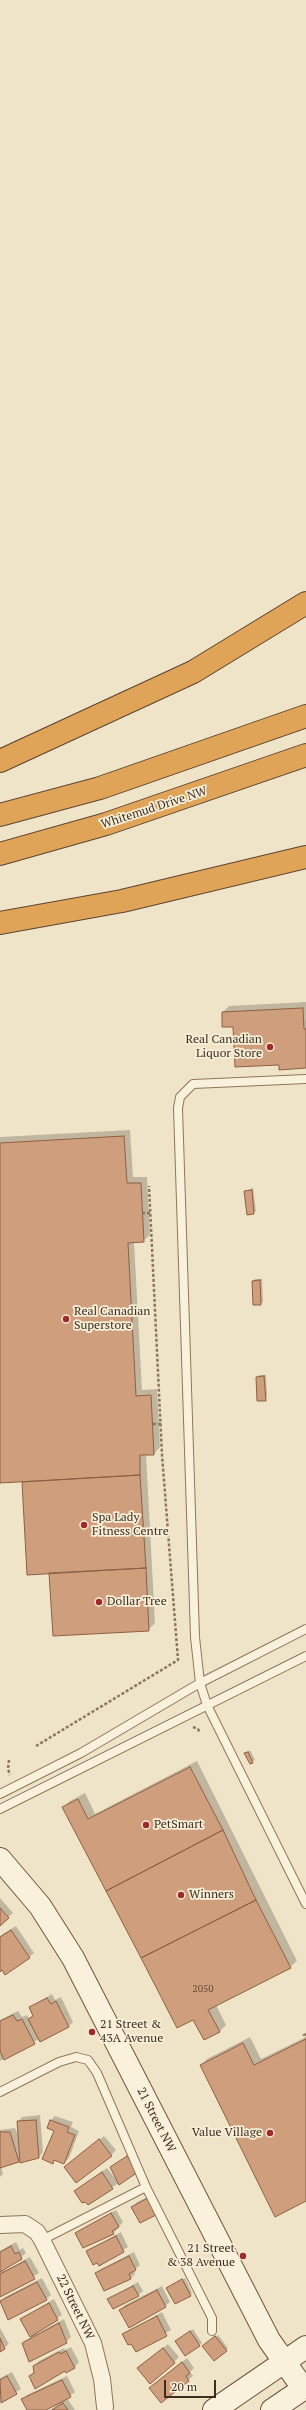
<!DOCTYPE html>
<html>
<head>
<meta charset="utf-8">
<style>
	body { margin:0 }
	#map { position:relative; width:306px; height:2410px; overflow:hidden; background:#f0e4c8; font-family:"PT Serif",serif }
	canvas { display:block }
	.scale { position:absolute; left:164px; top:2380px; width:52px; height:18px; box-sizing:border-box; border:2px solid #3d2e20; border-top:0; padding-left:5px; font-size:12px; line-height:14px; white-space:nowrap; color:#3d2e20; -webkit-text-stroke:3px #f7eed8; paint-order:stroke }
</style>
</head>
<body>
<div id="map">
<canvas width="306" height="2410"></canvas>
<div class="scale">20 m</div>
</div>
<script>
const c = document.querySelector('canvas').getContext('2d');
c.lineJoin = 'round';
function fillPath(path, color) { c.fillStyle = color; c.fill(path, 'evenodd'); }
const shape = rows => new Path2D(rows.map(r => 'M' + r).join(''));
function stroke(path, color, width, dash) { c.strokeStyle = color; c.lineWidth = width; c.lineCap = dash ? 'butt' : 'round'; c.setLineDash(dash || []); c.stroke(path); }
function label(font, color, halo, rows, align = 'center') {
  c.font = font + ' "PT Serif",serif'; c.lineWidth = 3.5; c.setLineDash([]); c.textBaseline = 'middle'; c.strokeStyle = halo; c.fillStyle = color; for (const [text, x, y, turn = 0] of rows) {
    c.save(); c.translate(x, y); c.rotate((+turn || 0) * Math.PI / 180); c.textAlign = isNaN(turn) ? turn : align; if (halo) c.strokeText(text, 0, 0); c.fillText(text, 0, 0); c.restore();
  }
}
fillPath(shape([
	[306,1002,306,1067,280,1064,234,1026,223,1012,229,1006],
	[130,1130,133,1177,147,1177,150,1235,143,1241,134,1242,142,1390,157,1389,160,1447,154,1454,146,1454,155,1623,148,1630,50,1572,28,1574,23,1481,0,1482,0,1137],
	[253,1188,256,1211,254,1213,245,1191],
	[255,1279,262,1279,263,1302,261,1304,253,1281],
	[259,1375,266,1375,267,1397,265,1400,257,1377],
	[250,1750,255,1760,250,1763,246,1754],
	[197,1761,297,1961,290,1967,216,2005,226,2025,219,2032,64,1807,70,1801,85,1793,95,1814],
	[0,1898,13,1913,0,1925],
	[16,1926,34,1953,29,1957,0,1970,0,1936],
	[52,1994,55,2000,61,1997,73,2022,69,2026,40,2041,39,2039,0,2061,0,2020,18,2011,22,2017,27,2015,29,2019,34,2015,30,2007],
	[250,2037,261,2059,306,2037,306,2200,201,2065,207,2059],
	[40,2115,43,2152,39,2157,21,2159,1,2166,3,2174,0,2177,0,2130,15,2128,19,2138,18,2122,22,2117],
	[55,2116,73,2122,71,2127,79,2131,69,2158,64,2163,56,2160,53,2162,55,2130,50,2121],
	[104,2136,116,2150,111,2155,70,2163],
	[132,2152,142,2167,88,2204,80,2187,107,2168,118,2182,111,2168],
	[152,2195,160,2209,133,2207,137,2202],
	[116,2210,123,2222,113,2234,76,2233],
	[121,2232,128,2247,99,2265,87,2251],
	[16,2242,20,2250,23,2248,26,2253,2,2272,30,2257,39,2273,0,2296,0,2251],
	[134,2252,140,2265,134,2270,135,2274,131,2278,105,2289,97,2273,101,2269],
	[42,2278,51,2295,46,2299,9,2318,0,2302,5,2297],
	[185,2278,192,2293,190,2295,168,2288],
	[138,2282,143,2291,138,2295,109,2299],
	[162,2286,170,2302,165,2306,120,2310,125,2305],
	[54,2299,62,2315,37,2331,38,2333,64,2319,71,2337,66,2342,23,2343,31,2337,21,2319],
	[162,2312,171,2330,136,2351,123,2335],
	[0,2328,9,2344,0,2351],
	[193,2329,202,2343,186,2354,179,2339],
	[218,2335,228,2348,226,2350,206,2344],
	[168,2344,179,2357,174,2362,161,2372,138,2368],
	[71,2347,79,2362,75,2367,50,2378,30,2376,35,2371,34,2366,39,2361,64,2348,65,2350],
	[187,2358,194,2368,190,2372,193,2376,188,2380,155,2384],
	[12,2372,21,2389,1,2401,0,2378],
	[67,2376,75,2392,67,2398,75,2410,50,2410,64,2399,43,2410,28,2410,23,2399,27,2395]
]), '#0003');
const building = shape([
	[303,1008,304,1029,306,1029,306,1068,279,1070,279,1065,235,1067,233,1027,222,1027,222,1012,303,1008],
	[124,1136,127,1183,141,1183,144,1242,128,1243,136,1396,151,1395,154,1455,140,1455,140,1475,0,1483,0,1143,124,1136],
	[252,1190,254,1214,247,1215,244,1191,252,1190],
	[260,1280,261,1305,253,1305,252,1281,260,1280],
	[264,1376,266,1401,257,1401,256,1377,264,1376],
	[140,1475,146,1568,27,1575,22,1482,140,1475],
	[146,1568,149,1631,53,1636,49,1573,146,1568],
	[248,1752,253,1763,250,1764,244,1753,248,1752],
	[190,1767,223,1830,106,1891,62,1807,78,1799,88,1819,190,1767],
	[223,1830,256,1900,141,1958,106,1891,223,1830],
	[256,1900,291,1968,208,2010,220,2032,204,2040,193,2020,177,2028,141,1958,256,1900],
	[0,1908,9,1918,0,1926,0,1908],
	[11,1930,30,1958,5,1975,2,1970,0,1972,0,1937,11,1930],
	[47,1998,51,2004,56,2001,69,2027,40,2042,28,2019,33,2016,29,2007,47,1998],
	[13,2015,17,2021,22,2019,35,2044,4,2060,0,2051,0,2021,13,2015],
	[306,2039,306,2201,275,2217,200,2065,243,2043,254,2065,306,2039],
	[36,2120,39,2158,20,2163,17,2121,36,2120],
	[50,2120,69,2127,67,2132,75,2135,64,2164,54,2160,53,2164,42,2159,54,2131,47,2128,50,2120],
	[0,2132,10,2132,19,2162,0,2168,0,2132],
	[99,2139,112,2156,76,2183,64,2167,99,2139],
	[127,2156,138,2172,119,2185,110,2167,127,2156],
	[102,2172,113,2189,88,2205,85,2202,82,2203,74,2191,102,2172],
	[148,2198,156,2215,140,2223,131,2207,148,2198],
	[111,2213,119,2227,112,2231,114,2234,83,2248,75,2233,111,2213],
	[116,2236,124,2252,99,2266,97,2263,93,2265,86,2251,116,2236],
	[11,2246,15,2254,19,2252,22,2259,0,2272,0,2252,11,2246],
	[129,2256,136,2270,129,2274,131,2279,104,2291,95,2273,129,2256],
	[25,2261,35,2279,0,2297,0,2274,25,2261],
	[182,2279,191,2296,175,2304,166,2288,182,2279],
	[37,2282,47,2300,8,2320,0,2301,37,2282],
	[133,2286,139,2296,113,2309,107,2299,133,2286],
	[157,2290,166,2307,129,2328,119,2310,157,2290],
	[49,2303,58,2320,30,2337,20,2319,49,2303],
	[157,2316,167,2336,136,2352,131,2344,128,2345,122,2334,157,2316],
	[59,2323,67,2343,29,2362,22,2343,59,2323],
	[190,2331,200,2346,185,2356,175,2341,190,2331],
	[215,2336,227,2351,214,2361,202,2346,215,2336],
	[0,2338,5,2349,0,2352,0,2338],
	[163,2348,175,2363,150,2384,137,2368,163,2348],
	[66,2351,75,2368,66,2373,65,2371,35,2389,29,2376,34,2373,33,2366,59,2352,60,2354,66,2351],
	[182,2362,190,2373,186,2376,189,2381,161,2403,149,2388,182,2362],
	[7,2376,17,2394,1,2403,0,2380,7,2376],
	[62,2380,71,2397,46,2410,27,2410,21,2399,62,2380],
	[63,2403,68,2410,52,2410,63,2403]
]);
fillPath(building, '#cf9f7d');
stroke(building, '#8d5f41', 1);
const lane = shape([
	[306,1079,193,1084,180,1097,178,1108,195,1637,200,1683,207,1705,306,1904],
	[0,1794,81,1753,200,1683,306,1629],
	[0,1809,306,1656],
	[0,2092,59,2062,76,2057,88,2060,97,2073,146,2187,212,2318,212,2331],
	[42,2240,146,2187]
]);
const street = shape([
	[0,2225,25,2224,37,2232,42,2240,93,2343,102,2379,105,2407]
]);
const secondary = shape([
	[0,1859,40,1906,73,1958,269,2340,303,2388],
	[214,2410,306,2347],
	[272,2410,306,2387]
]);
const highway = shape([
	[0,761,193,672,306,603],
	[0,815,100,788,306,716],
	[0,854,106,824,306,755],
	[0,923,122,901,306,857]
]);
stroke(lane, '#8d765c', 10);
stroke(street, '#8d765c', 18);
stroke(secondary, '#6f573f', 24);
stroke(highway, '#5b4430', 24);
stroke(shape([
	[142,1213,150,1213],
	[153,1424,162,1424],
	[193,1727,198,1729,200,1733],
	[36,1746,178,1660,162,1455,149,1186],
	[9,1760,8,1769,10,1775],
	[306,2034,304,2035,306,2038]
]), '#8d765c', 2.5, [3, 2]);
stroke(lane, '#faf1dc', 8);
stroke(street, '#faf1dc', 16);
stroke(secondary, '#faf1dc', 22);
stroke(highway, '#e0a458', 22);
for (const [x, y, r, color] of [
	[270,1047,4,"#9e2a2b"],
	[66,1319,4,"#9e2a2b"],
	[84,1525,4,"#9e2a2b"],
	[99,1602,4,"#9e2a2b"],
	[146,1825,4,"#9e2a2b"],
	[181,1895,4,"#9e2a2b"],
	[92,2032,4,"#9e2a2b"],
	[270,2133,4,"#9e2a2b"],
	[243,2256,4,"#9e2a2b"]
]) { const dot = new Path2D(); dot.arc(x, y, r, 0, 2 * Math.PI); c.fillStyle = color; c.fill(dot); stroke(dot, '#f7eed8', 1.5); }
label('10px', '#624a37', null, [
	["2050",203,1989]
]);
label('12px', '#3d2e20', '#f7eed8', [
	["Whitemud Drive NW",154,808,-18],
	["21 Street NW",156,2120,63],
	["22 Street NW",75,2307,64]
]);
label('12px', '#3d2e20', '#f7eed8', [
	["Real Canadian",262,1040,"right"],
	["Liquor Store",262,1054,"right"],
	["Real Canadian",74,1312],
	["Superstore",74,1326],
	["Spa Lady",92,1518],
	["Fitness Centre",92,1532],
	["Dollar Tree",107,1602],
	["PetSmart",154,1825],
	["Winners",189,1895],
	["21 Street &",100,2025],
	["43A Avenue",100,2039],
	["Value Village",262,2133,"right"],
	["21 Street",235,2249,"right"],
	["& 38 Avenue",235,2263,"right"]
], 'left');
</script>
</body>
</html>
